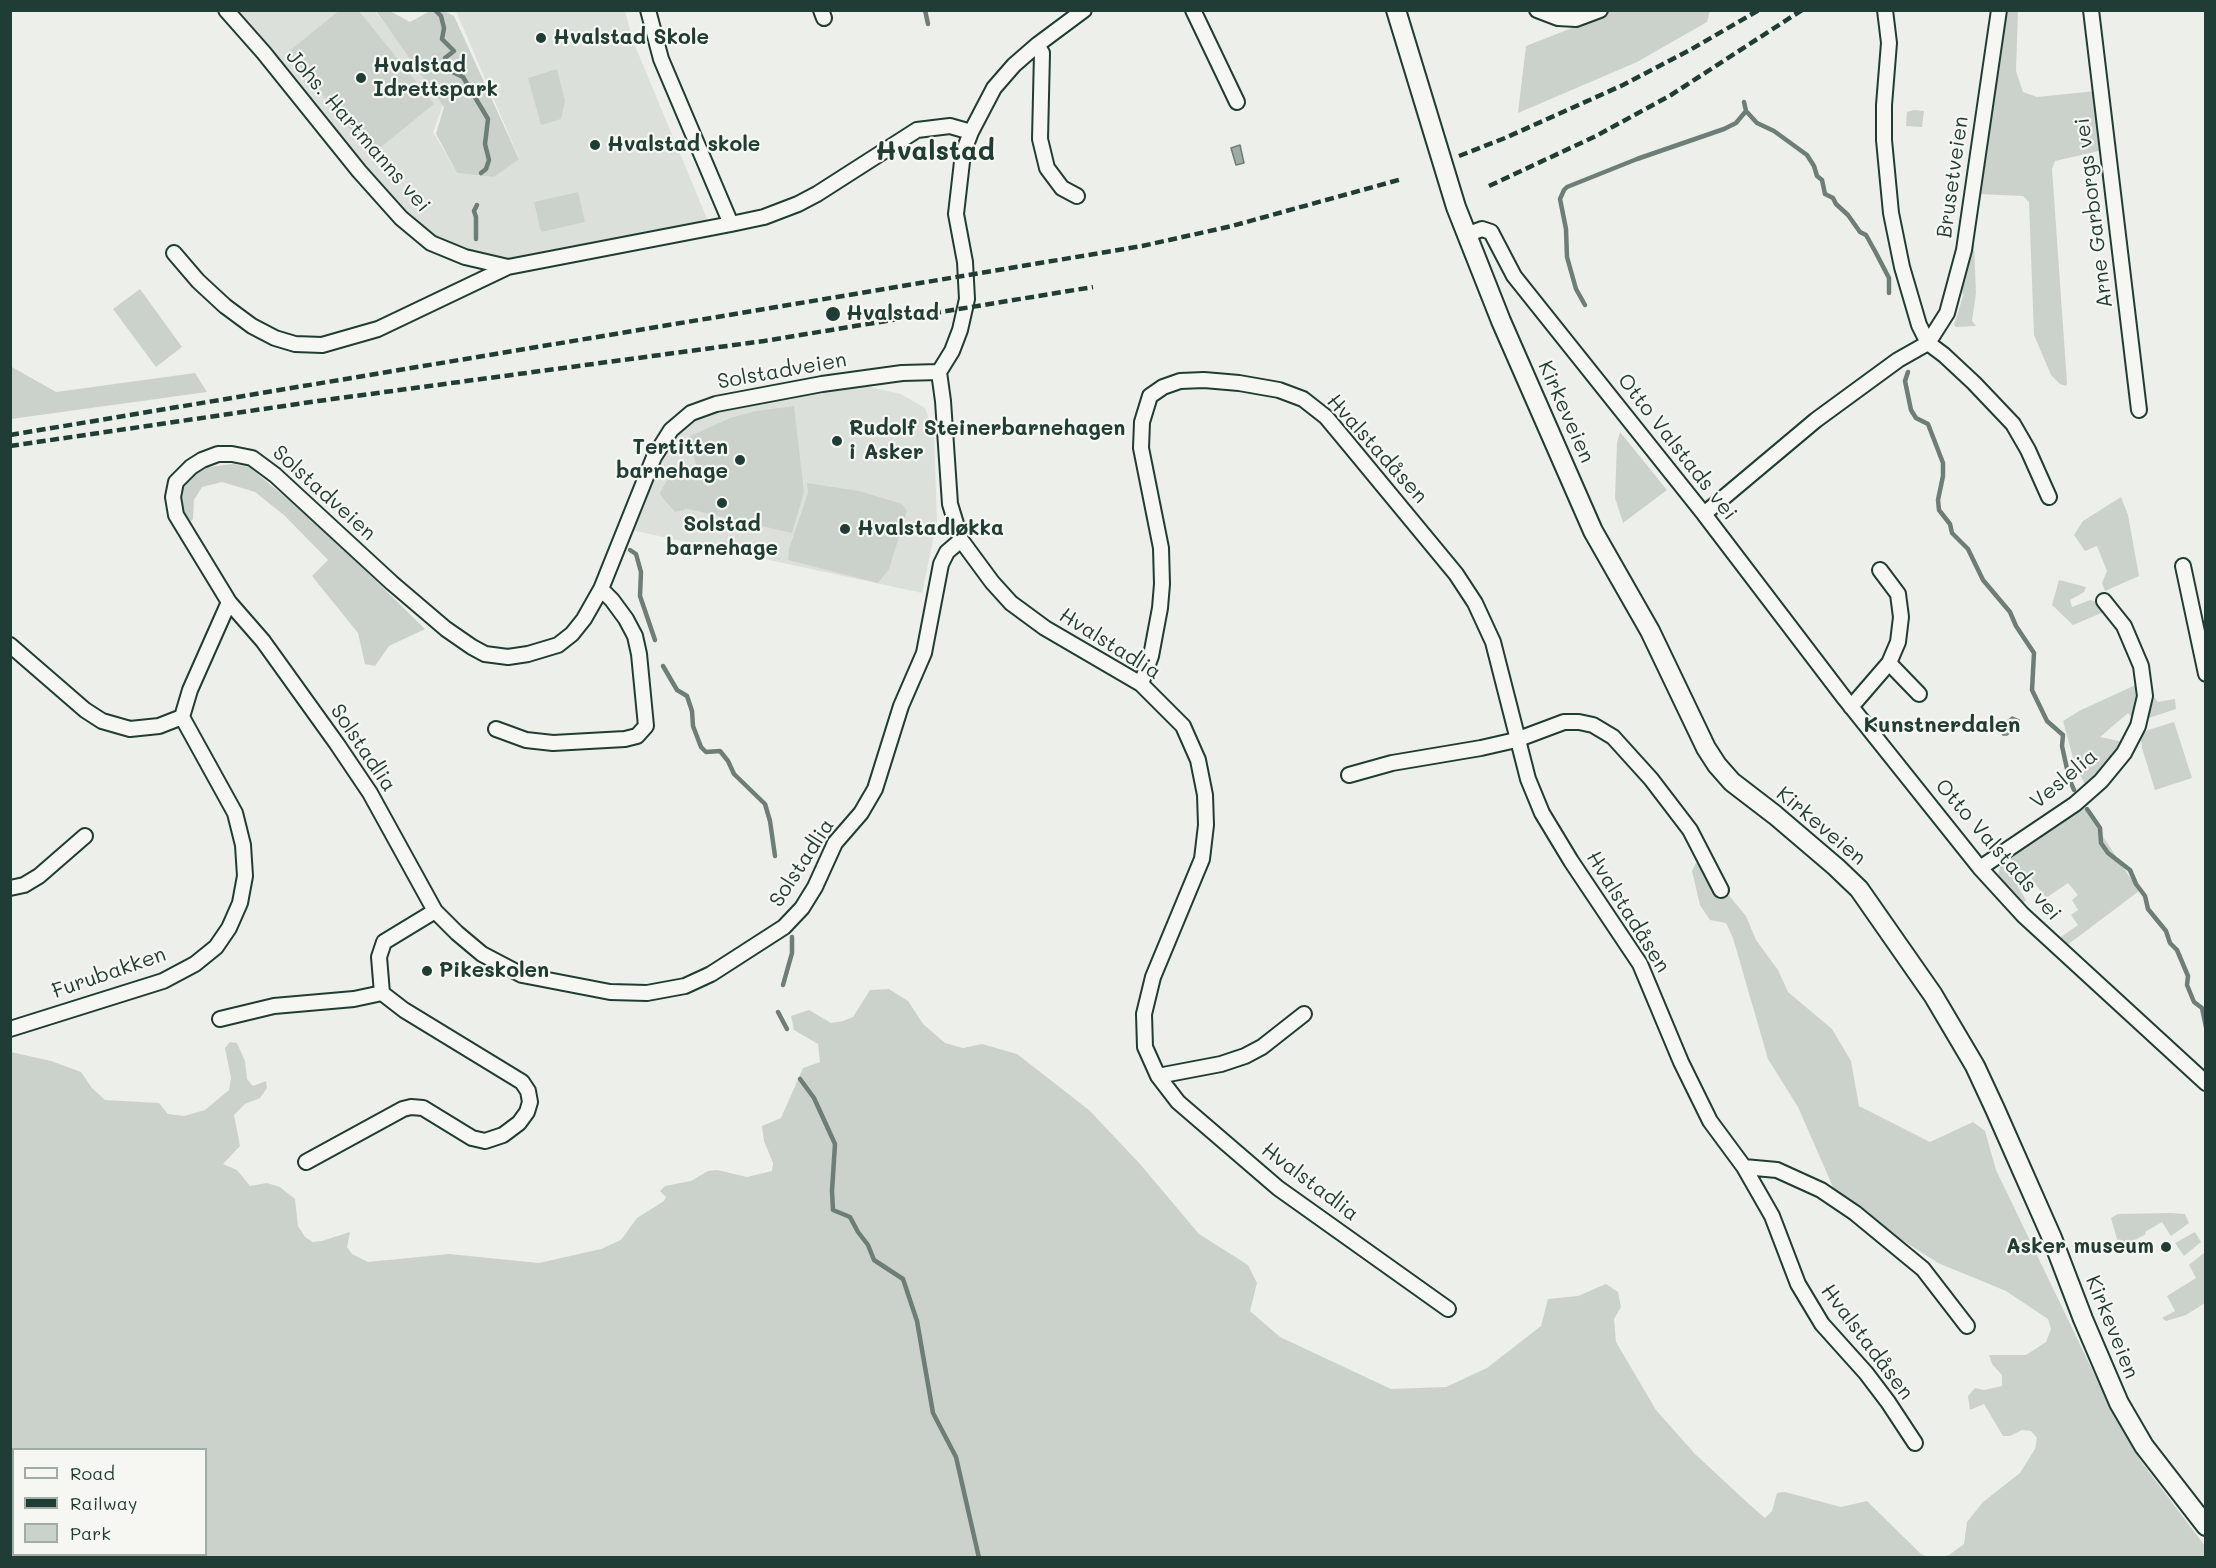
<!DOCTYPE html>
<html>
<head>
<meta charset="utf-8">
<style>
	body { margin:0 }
	#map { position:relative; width:2216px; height:1568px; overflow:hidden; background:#edefea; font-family:Mali,sans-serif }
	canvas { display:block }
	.frame { position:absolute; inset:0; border:12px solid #1f3d34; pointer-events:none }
	.legend { position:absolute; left:12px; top:1448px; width:195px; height:108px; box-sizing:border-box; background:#f6f6f2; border:2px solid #a0aca6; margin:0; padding:8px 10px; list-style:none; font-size:18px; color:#1f3d34 }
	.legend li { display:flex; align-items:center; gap:12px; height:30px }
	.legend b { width:30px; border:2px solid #a0aca6 }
</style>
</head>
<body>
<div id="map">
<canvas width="2216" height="1568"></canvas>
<div class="frame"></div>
<ul class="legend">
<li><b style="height:8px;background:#f6f6f2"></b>Road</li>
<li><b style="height:8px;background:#1f3d34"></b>Railway</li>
<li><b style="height:16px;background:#cbd2cc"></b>Park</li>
</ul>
</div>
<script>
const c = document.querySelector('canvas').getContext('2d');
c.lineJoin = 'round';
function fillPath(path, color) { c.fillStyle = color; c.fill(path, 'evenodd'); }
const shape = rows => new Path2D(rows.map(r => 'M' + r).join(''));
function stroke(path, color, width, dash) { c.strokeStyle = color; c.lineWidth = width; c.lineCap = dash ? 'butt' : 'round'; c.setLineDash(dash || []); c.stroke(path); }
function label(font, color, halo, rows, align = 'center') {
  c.font = font + ' Mali,sans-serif'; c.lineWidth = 4.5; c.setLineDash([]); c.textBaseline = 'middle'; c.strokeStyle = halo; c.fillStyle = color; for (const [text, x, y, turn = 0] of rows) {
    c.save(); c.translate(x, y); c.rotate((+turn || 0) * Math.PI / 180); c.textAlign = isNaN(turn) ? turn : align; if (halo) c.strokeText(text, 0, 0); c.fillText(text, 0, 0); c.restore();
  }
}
fillPath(shape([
	[234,11,375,11,444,102,433,132,457,173,494,177,519,158,456,11,625,11,633,41,708,221,505,261,450,247,403,220],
	[856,384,901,394,925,408,930,421,934,434,937,521,922,593,631,530,654,470,667,447,689,423,721,410]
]), '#dce0db');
fillPath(shape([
	[340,10,359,11,434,104,371,155,288,52],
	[376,11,390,11,410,22,430,11,444,11,454,16,519,159,494,177,457,173,436,134,444,107],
	[1608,11,1710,11,1707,22,1637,62,1518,113,1526,46,1590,21],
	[2005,11,2018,11,2016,71,2023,92,2037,97,2096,91,2103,150,2055,161,2052,169,2067,383,2066,386,2060,384,2051,375,2034,335,2029,202,2023,196,1978,194],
	[557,69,565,101,561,119,541,125,528,78],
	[1914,110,1924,111,1922,127,1906,126,1907,112],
	[578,192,585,222,541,232,534,202],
	[1973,239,1974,243,1976,293,1972,321,1976,326,1956,327,1954,325,1963,296,1962,290],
	[140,289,182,347,156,367,113,309],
	[10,366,56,392,195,373,207,392,11,419],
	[794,406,804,492,792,533,684,508,685,510,675,512,661,496,660,493,671,473,679,467,696,465,688,437,730,418,756,411],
	[1620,432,1667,490,1623,523,1615,498,1617,443],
	[233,464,249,467,319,525,425,629,389,646,375,666,365,664,358,633,312,576,328,560,285,516,255,492,222,482,202,487,194,500,193,519,187,526,178,510,179,493,191,477,208,467],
	[807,483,859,491,902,504,905,508,907,511,889,569,878,583,788,560,789,549,808,493],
	[2121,497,2128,515,2139,576,2105,591,2102,583,2107,571,2097,546,2085,551,2074,535,2083,521],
	[2059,580,2086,587,2084,592,2070,600,2072,607,2090,600,2098,602,2106,611,2073,625,2052,605],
	[2140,683,2141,694,2133,719,2128,713,2100,737,2119,741,2123,746,2087,788,2075,765,2063,721,2081,710],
	[2154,697,2158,702,2175,699,2176,709,2146,719,2147,700],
	[2174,722,2192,778,2155,790,2142,748,2141,739,2144,733,2148,730],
	[2082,805,2139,891,2066,946,2058,939,2078,925,2071,915,2078,910,2072,900,2078,895,2068,883,2046,898,2031,878,2018,887,2026,900,2023,903,1998,879,1998,876,2001,862],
	[1696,863,1703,864,1746,916,1756,940,1778,970,1788,992,1832,1029,1851,1061,1859,1106,1930,1142,1973,1122,1985,1131,1996,1170,2113,1413,2140,1460,2205,1546,2205,1557,1940,1557,1949,1555,1964,1544,1967,1522,1983,1502,2020,1473,2035,1449,2037,1438,2031,1431,2022,1430,2010,1436,2003,1436,1984,1404,1970,1410,1968,1396,1975,1388,1984,1390,2002,1386,2002,1375,1992,1364,1989,1355,2026,1355,2046,1342,2051,1329,2048,1319,2006,1291,1938,1263,1849,1206,1833,1187,1798,1107,1768,1059,1733,938,1726,923,1710,920,1700,905,1692,871],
	[889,989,908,1001,923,1024,945,1043,963,1048,982,1044,1017,1054,1089,1110,1140,1164,1199,1234,1248,1265,1257,1283,1250,1311,1280,1337,1391,1389,1446,1387,1487,1368,1541,1326,1548,1299,1578,1296,1606,1284,1618,1292,1621,1307,1614,1319,1616,1342,1656,1410,1695,1454,1750,1505,1765,1518,1772,1511,1777,1493,1785,1492,1841,1507,1867,1501,1921,1554,1928,1557,11,1557,11,1052,51,1061,81,1072,92,1088,105,1100,159,1103,168,1114,184,1116,205,1110,229,1090,231,1078,225,1048,230,1042,237,1043,245,1061,247,1079,253,1086,266,1081,267,1088,260,1098,245,1104,234,1115,240,1146,223,1164,237,1170,250,1186,267,1183,280,1187,295,1199,298,1226,305,1237,313,1242,322,1241,350,1232,347,1247,352,1254,368,1262,449,1254,539,1263,601,1249,621,1240,637,1218,664,1201,666,1197,660,1191,665,1186,691,1181,708,1171,717,1170,747,1177,772,1171,773,1163,764,1141,762,1126,781,1118,803,1068,820,1062,818,1044,794,1030,791,1016,809,1010,831,1023,843,1021,853,1017,870,990],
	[14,1450,206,1450,206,1554,14,1554],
	[2170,1213,2185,1214,2189,1223,2171,1236,2162,1222,2145,1232,2146,1234,2122,1247,2119,1246,2111,1218,2118,1214],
	[2195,1232,2201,1242,2184,1256,2175,1243],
	[2205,1252,2205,1303,2186,1315,2166,1321,2162,1318,2175,1311,2167,1296,2196,1278,2189,1265]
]), '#cbd2cc');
const water = shape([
	[1240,145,1244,163,1236,165,1231,148,1240,145],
	[2012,717,2019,720,2019,726,2007,735,2003,735,2000,731,2000,727,2012,717]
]);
fillPath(water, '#9faaa4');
stroke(water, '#6c7e77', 1.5);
stroke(shape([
	[435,10,441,16,444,28,442,39,454,51,445,58,446,69,463,77,488,119,485,144,489,160,486,169,481,173],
	[925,10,928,24],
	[1744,102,1746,111,1757,123,1774,131,1807,155,1814,166,1817,176,1822,180,1825,194,1833,198,1836,204,1848,215,1860,232,1866,235,1876,253,1889,278,1889,293],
	[476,239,476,217,474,211,477,205],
	[1585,305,1576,289,1567,257,1566,229,1560,199,1564,190,1567,187,1637,159,1724,129,1736,123,1746,111],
	[1908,372,1905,381,1911,410,1916,418,1928,424,1943,463,1943,476,1938,500,1939,510,1950,524,1952,533,1968,549,1983,580,2010,612,2016,626,2034,653,2032,690,2047,721,2063,735,2062,746,2069,778,2074,790],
	[630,550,636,554,641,572,640,596,655,640],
	[663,666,677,690,687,696,692,711,693,726,701,747,706,752,720,751,728,761,734,774,765,804,770,821,775,856],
	[2087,809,2100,828,2101,843,2108,853,2130,870,2136,884,2145,896,2148,909,2166,931,2170,943,2177,950,2188,976,2187,985,2194,1002,2202,1008,2206,1027],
	[783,985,792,953,792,937],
	[778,1012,787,1029],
	[800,1079,814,1098,835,1144,832,1191,833,1210,850,1217,858,1232,868,1245,874,1260,903,1279,917,1321,933,1413,956,1457,979,1558]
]), '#6c7e77', 4.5);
const minor = shape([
	[226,10,264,53,359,171,401,218,431,243,465,257,508,267,731,224],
	[648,10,661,59,731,224,764,217,798,204,817,194,917,130,950,126,971,132],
	[821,10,824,18],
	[1084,10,1037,45,1014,65,994,88,971,132,963,153,956,214,965,262,967,299,960,330,952,351,939,372,943,401,950,504,961,540,992,582,1011,603,1045,628,1141,684,1183,726,1198,760,1205,795,1206,825,1202,859,1153,977,1144,1014,1145,1047,1158,1076,1178,1102,1278,1188,1448,1309],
	[1193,10,1237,102],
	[1537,10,1558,18,1576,19,1600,10],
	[1885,10,1889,43,1884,105,1884,140,1891,213,1902,267,1919,325,1928,343,1944,355,1974,383,2013,424,2028,450,2049,497],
	[2091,10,2139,410],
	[1037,45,1042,53,1040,139,1047,168,1062,188,1077,196],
	[1466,235,1482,229,1491,232,1514,276,1704,514,1845,699,1980,868,2023,915,2206,1083],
	[174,253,198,281,225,306,252,326,275,338,295,344,322,345,378,329,508,267],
	[1704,514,1816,420,1898,360,1928,343,1947,313,1964,250,1999,10],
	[2183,566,2206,674],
	[229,602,263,641,337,744,370,793,435,911,457,933,482,954,522,975,610,992,647,993,685,986,711,974,784,927,802,908,815,887,835,843,861,813,875,789,901,706,924,653,941,564,947,552,961,540],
	[10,645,85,710,102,721,130,729,159,726,182,717,190,690,229,602,176,515,173,497,176,482,191,467,202,460,218,454,232,454,252,458,275,475,392,583,446,629,472,647,485,654,508,657,528,654,558,645,572,634,584,619,601,589,654,457,671,430,691,413,716,404,822,384,902,373,939,372],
	[1889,663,1919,694],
	[1141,684,1151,656,1160,608,1162,584,1161,548,1141,448,1142,422,1150,396,1163,387,1180,381,1204,380,1239,383,1279,390,1303,399,1326,417,1346,441,1456,574,1475,603,1493,642,1528,779,1542,813,1571,861,1640,964,1681,1062,1710,1121,1744,1167,1772,1216,1798,1284,1822,1324,1866,1373,1888,1402,1915,1443],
	[1851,707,1889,663,1898,642,1901,617,1898,594,1880,570],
	[496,729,526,740,553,743,625,739,637,736,646,726,639,654,635,636,626,619,612,600,601,589],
	[1349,775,1392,763,1481,748,1516,740,1564,722,1579,722,1593,725,1613,737,1651,779,1690,830,1721,890],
	[1980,868,2075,804,2101,781,2124,753,2138,726,2145,696,2141,666,2124,626,2104,601],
	[10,888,24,885,39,876,85,836],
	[220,1019,274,1006,354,999,382,993],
	[10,1029,163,981,195,964,216,947,229,928,240,903,245,876,243,845,235,813,182,717],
	[1158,1076,1221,1064,1245,1056,1262,1047,1304,1014],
	[306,1162,403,1109,411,1107,423,1108,472,1138,485,1141,503,1135,519,1123,527,1112,530,1102,528,1091,522,1082,404,1010,382,993,379,957,384,942,435,911],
	[1744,1167,1777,1170,1821,1190,1855,1213,1923,1269,1967,1326]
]);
const secondary = shape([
	[1396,10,1456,207,1501,321,1593,531,1650,631,1706,748,1717,765,1732,782,1775,815,1836,867,1859,889,1933,995,1975,1066,1995,1109,2052,1238,2083,1319,2119,1403,2144,1446,2206,1526]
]);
stroke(minor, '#1f3d34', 18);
stroke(secondary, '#1f3d34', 22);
stroke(minor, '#f6f6f2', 14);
stroke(secondary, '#f6f6f2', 18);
stroke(shape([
	[1459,156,1505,138,1623,85,1690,50,1759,10],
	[1489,186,1596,136,1671,95,1802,10],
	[10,435,1142,246,1232,226,1402,179],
	[10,446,318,401,764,341,1093,287]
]), '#1f3d34', 4.5, [9, 4.5]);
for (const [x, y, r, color] of [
	[541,38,6,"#1f3d34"],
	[361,78,6,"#1f3d34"],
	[595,145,6,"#1f3d34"],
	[833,314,8,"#1f3d34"],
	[837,441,6,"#1f3d34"],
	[740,460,6,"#1f3d34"],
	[722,503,6,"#1f3d34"],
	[845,529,6,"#1f3d34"],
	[427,971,6,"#1f3d34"],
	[2166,1247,6,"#1f3d34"]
]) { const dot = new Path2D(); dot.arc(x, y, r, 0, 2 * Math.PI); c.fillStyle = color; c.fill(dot); stroke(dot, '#f6f6f2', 2); }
label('bold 21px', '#1f3d34', '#f6f6f2', [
	["Hvalstad Skole",553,38],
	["Hvalstad",373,66],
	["Idrettspark",373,90],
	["Hvalstad skole",607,145],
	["Hvalstad",846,314],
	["Rudolf Steinerbarnehagen",849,429],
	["i Asker",849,453],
	["Tertitten",728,448,"right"],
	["barnehage",728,472,"right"],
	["Solstad",722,525,"center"],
	["barnehage",722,549,"center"],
	["Hvalstadløkka",857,529],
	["Pikeskolen",439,971],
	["Asker museum",2154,1247,"right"]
], 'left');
label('21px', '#1f3d34', '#f6f6f2', [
	["Johs. Hartmanns vei",358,131,49],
	["Brusetveien",1953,177,-82],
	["Arne Garborgs vei",2094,213,-97],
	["Solstadveien",782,371,-10],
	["Kirkeveien",1566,412,66],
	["Otto Valstads vei",1677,447,52],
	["Hvalstadåsen",1377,449,48],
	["Solstadveien",324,493,42],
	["Hvalstadlia",1110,644,32],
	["Solstadlia",363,748,56],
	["Veslelia",2064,779,-40],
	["Kirkeveien",1821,826,40],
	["Otto Valstads vei",1998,850,49],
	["Solstadlia",802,863,-57],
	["Hvalstadåsen",1628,912,58],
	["Furubakken",109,973,-19],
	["Hvalstadlia",1310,1182,37],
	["Kirkeveien",2112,1327,68],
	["Hvalstadåsen",1867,1342,53]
]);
label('bold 22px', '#1f3d34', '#f6f6f2', [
	["Kunstnerdalen",1942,725]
]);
label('bold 27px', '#1f3d34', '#f6f6f2', [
	["Hvalstad",935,152]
]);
</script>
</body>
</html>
